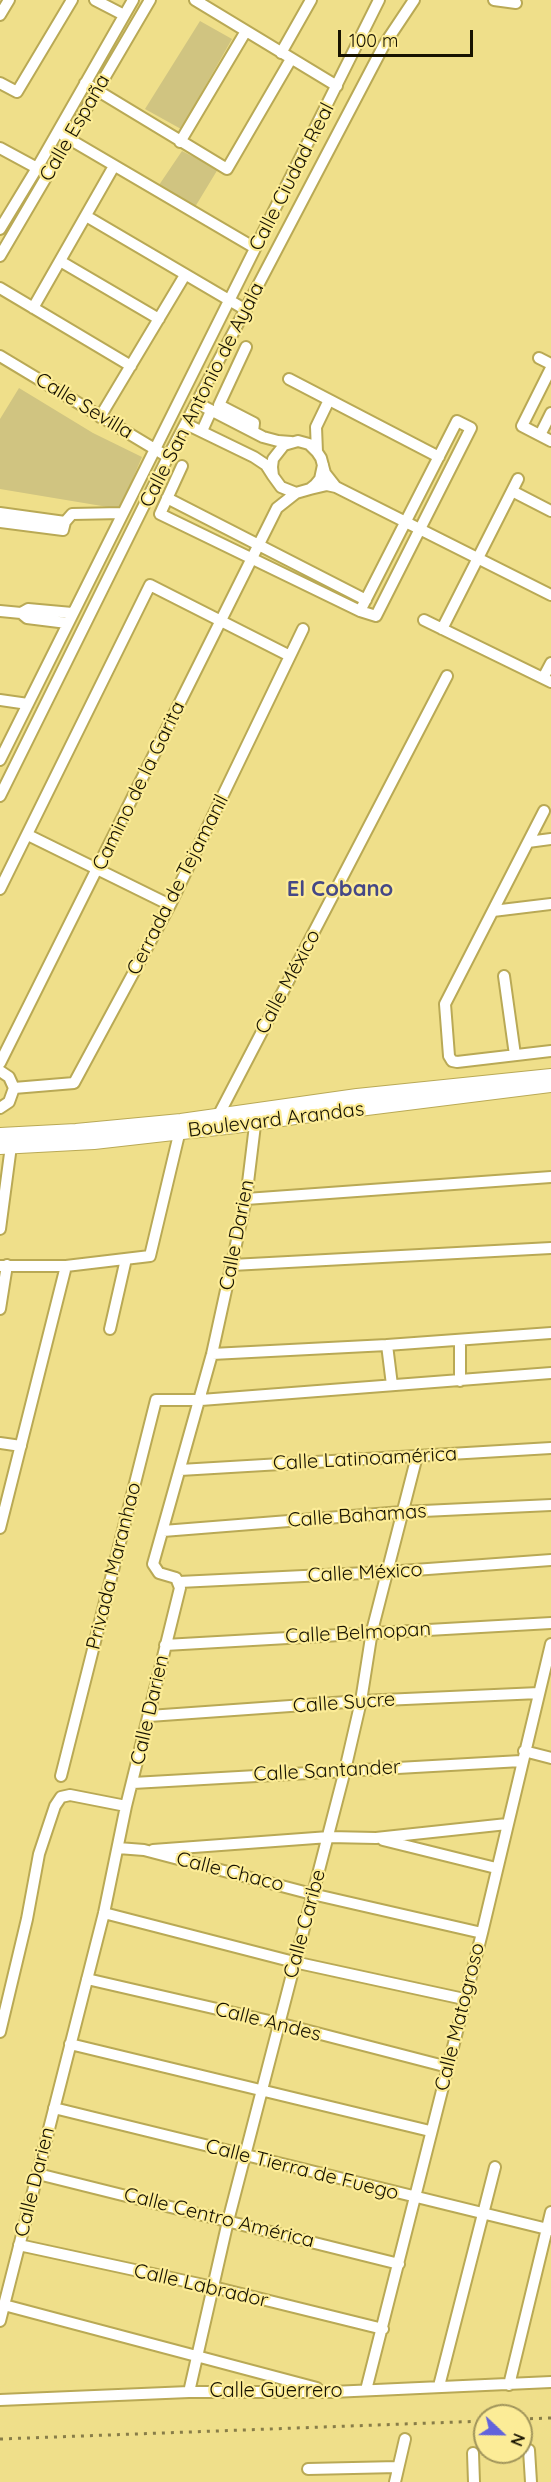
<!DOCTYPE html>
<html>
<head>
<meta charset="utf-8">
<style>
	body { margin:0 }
	#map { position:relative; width:551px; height:2482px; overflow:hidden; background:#efdf8a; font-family:Quicksand,sans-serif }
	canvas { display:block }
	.north { position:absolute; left:473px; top:2404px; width:60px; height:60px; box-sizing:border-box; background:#fcec97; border:2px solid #a1955b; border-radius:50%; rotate:112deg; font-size:16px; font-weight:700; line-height:24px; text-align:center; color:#181300 }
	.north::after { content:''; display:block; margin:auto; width:21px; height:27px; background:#6263dc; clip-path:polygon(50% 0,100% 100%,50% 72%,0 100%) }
	.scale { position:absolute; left:338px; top:30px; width:135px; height:27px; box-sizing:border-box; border:3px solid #181300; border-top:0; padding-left:8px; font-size:18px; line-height:21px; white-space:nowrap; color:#181300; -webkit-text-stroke:4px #fcec97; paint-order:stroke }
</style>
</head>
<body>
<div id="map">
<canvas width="551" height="2482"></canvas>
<div class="north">N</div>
<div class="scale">100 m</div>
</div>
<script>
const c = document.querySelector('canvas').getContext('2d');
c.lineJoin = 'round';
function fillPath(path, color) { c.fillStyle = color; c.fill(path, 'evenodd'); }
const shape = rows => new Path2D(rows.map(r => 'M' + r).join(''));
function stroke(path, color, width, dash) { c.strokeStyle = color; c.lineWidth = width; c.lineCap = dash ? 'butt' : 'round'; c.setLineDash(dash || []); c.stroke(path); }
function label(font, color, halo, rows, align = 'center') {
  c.font = font + ' Quicksand,sans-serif'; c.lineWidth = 4.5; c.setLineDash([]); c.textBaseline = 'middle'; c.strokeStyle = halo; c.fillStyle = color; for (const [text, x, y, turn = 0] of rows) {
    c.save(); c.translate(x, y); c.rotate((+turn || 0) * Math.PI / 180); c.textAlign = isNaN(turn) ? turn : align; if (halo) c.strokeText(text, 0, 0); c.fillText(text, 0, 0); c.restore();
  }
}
fillPath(shape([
	[200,21,232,39,181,129,145,109],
	[182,151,218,169,195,207,159,185],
	[19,388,93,433,142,457,120,509,0,489,0,419]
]), '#d0c481');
const minor = shape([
	[95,0,124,15],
	[195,0,337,86],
	[494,0,516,3],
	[0,15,9,0],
	[281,53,311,0],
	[0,83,17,92,72,0],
	[85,83,227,169,291,59],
	[64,136,255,248],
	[180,142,246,31],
	[0,148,37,168],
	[86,216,246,310],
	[0,229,37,168,133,0],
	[0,256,150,0],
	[60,261,159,319],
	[0,288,131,366],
	[33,308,114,166],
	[246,347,219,405,254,423,253,432],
	[0,356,168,457],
	[539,358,551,364],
	[551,368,522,426,551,441],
	[289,379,439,457],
	[197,403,263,437,278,441,291,442],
	[100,417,185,275],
	[186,424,254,457,266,465,273,476],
	[202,431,211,411],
	[540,435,551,413],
	[317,452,316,427,329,400],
	[323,465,320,479,315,485,310,489,296,493,281,487,273,476,272,467,273,459,284,445,298,441,309,444,317,452,321,458,325,473,336,487],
	[182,466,160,514,360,611,376,616,471,428,457,421,360,611],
	[310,489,327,485,336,487,551,595],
	[512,491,551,511],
	[167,498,366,600],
	[0,513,65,522],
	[0,522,63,530,65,522,72,514,122,513],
	[0,611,21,613,27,618,67,623],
	[21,613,28,609,72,613],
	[424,620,551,682],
	[442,629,518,479],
	[543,678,551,663],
	[0,700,28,704],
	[0,760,379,0],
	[0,796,168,457,384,45,414,0],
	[544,811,445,1004,449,1056,452,1061,457,1062,551,1051],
	[28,835,170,905],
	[528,842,551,839],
	[0,889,150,585,290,656],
	[493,911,551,904],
	[504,976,515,1055],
	[0,1063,277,508,296,493],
	[0,1071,9,1077,14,1088,9,1102,0,1108],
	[14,1088,74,1083,170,905,303,629],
	[216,1120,447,676],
	[246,1199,551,1177],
	[0,1229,11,1146],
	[232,1265,551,1248],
	[0,1266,66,1266,150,1256,181,1126],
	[0,1309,7,1265],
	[110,1329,126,1259],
	[460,1341,460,1381],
	[387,1345,392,1385],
	[212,1354,387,1345,551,1333],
	[0,1443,21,1446],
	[180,1470,551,1448],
	[0,1528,66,1266],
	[163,1531,402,1512,551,1505],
	[179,1582,387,1572,551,1560],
	[165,1645,551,1623],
	[149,1716,361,1701,539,1693],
	[524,1751,551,1758],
	[61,1776,156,1400,201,1400,551,1373],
	[133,1783,521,1761],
	[383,1840,496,1868],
	[118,1848,144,1850,312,1894,482,1933],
	[153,1850,329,1837,376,1838,507,1824],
	[104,1913,294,1962,464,1999],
	[87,1979,278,2023,448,2067],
	[0,2032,27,1919,39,1854,55,1806,61,1797,70,1795,126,1806],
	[70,2044,430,2131],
	[54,2108,551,2230],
	[38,2174,399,2264],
	[19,2245,213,2287,383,2329],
	[4,2305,317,2388],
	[0,2321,104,1913,126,1806,180,1588,176,1578,159,1573,153,1564,212,1354,246,1199,256,1117],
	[509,2385,551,2212],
	[439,2386,495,2167],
	[366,2390,482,1933,551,1644],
	[189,2392,228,2221,345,1770,361,1701,372,1631,417,1456],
	[0,2400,189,2392,332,2392,551,2382],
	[529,2450,531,2482],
	[473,2453,474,2482],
	[308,2469,398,2467],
	[395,2482,405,2439]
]);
const major = shape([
	[0,1135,76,1131,181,1121,357,1096,551,1076],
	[0,1147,94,1142,235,1126,295,1117,551,1085]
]);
stroke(minor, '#b9a955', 14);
stroke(major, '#b9a955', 16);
stroke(minor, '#fff', 10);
stroke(major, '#fff', 14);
stroke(shape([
	[521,2419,551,2418],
	[0,2439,485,2421]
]), '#887d48', 3, [3, 6]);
label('20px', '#181300', '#fcec97', [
	["Calle España",75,128,-60],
	["Calle Ciudad Real",292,177,-63],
	["Calle San Antonio de Ayala",202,395,-63],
	["Calle Sevilla",84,406,31],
	["Camino de la Garita",139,786,-64],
	["Cerrada de Tejamanil",178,885,-63],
	["Calle México",288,982,-62],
	["Boulevard Arandas",276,1120,-7],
	["Calle Darien",237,1235,-79],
	["Calle Latinoamérica",365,1459,-3],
	["Calle Bahamas",357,1516,-4],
	["Privada Maranhao",114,1566,-76],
	["Calle México",365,1573,-3],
	["Calle Belmopan",358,1633,-3],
	["Calle Sucre",344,1703,-4],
	["Calle Darien",150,1710,-77],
	["Calle Santander",327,1771,-3],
	["Calle Chaco",230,1872,14],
	["Calle Caribe",305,1924,-75],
	["Calle Matogroso",460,2017,-76],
	["Calle Andes",268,2022,14],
	["Calle Tierra de Fuego",302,2170,14],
	["Calle Darien",35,2182,-76],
	["Calle Centro América",219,2218,14],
	["Calle Labrador",201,2286,13],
	["Calle Guerrero",276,2391]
]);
label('bold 22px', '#454886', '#fcec97', [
	["El Cobano",340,889]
]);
</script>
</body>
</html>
